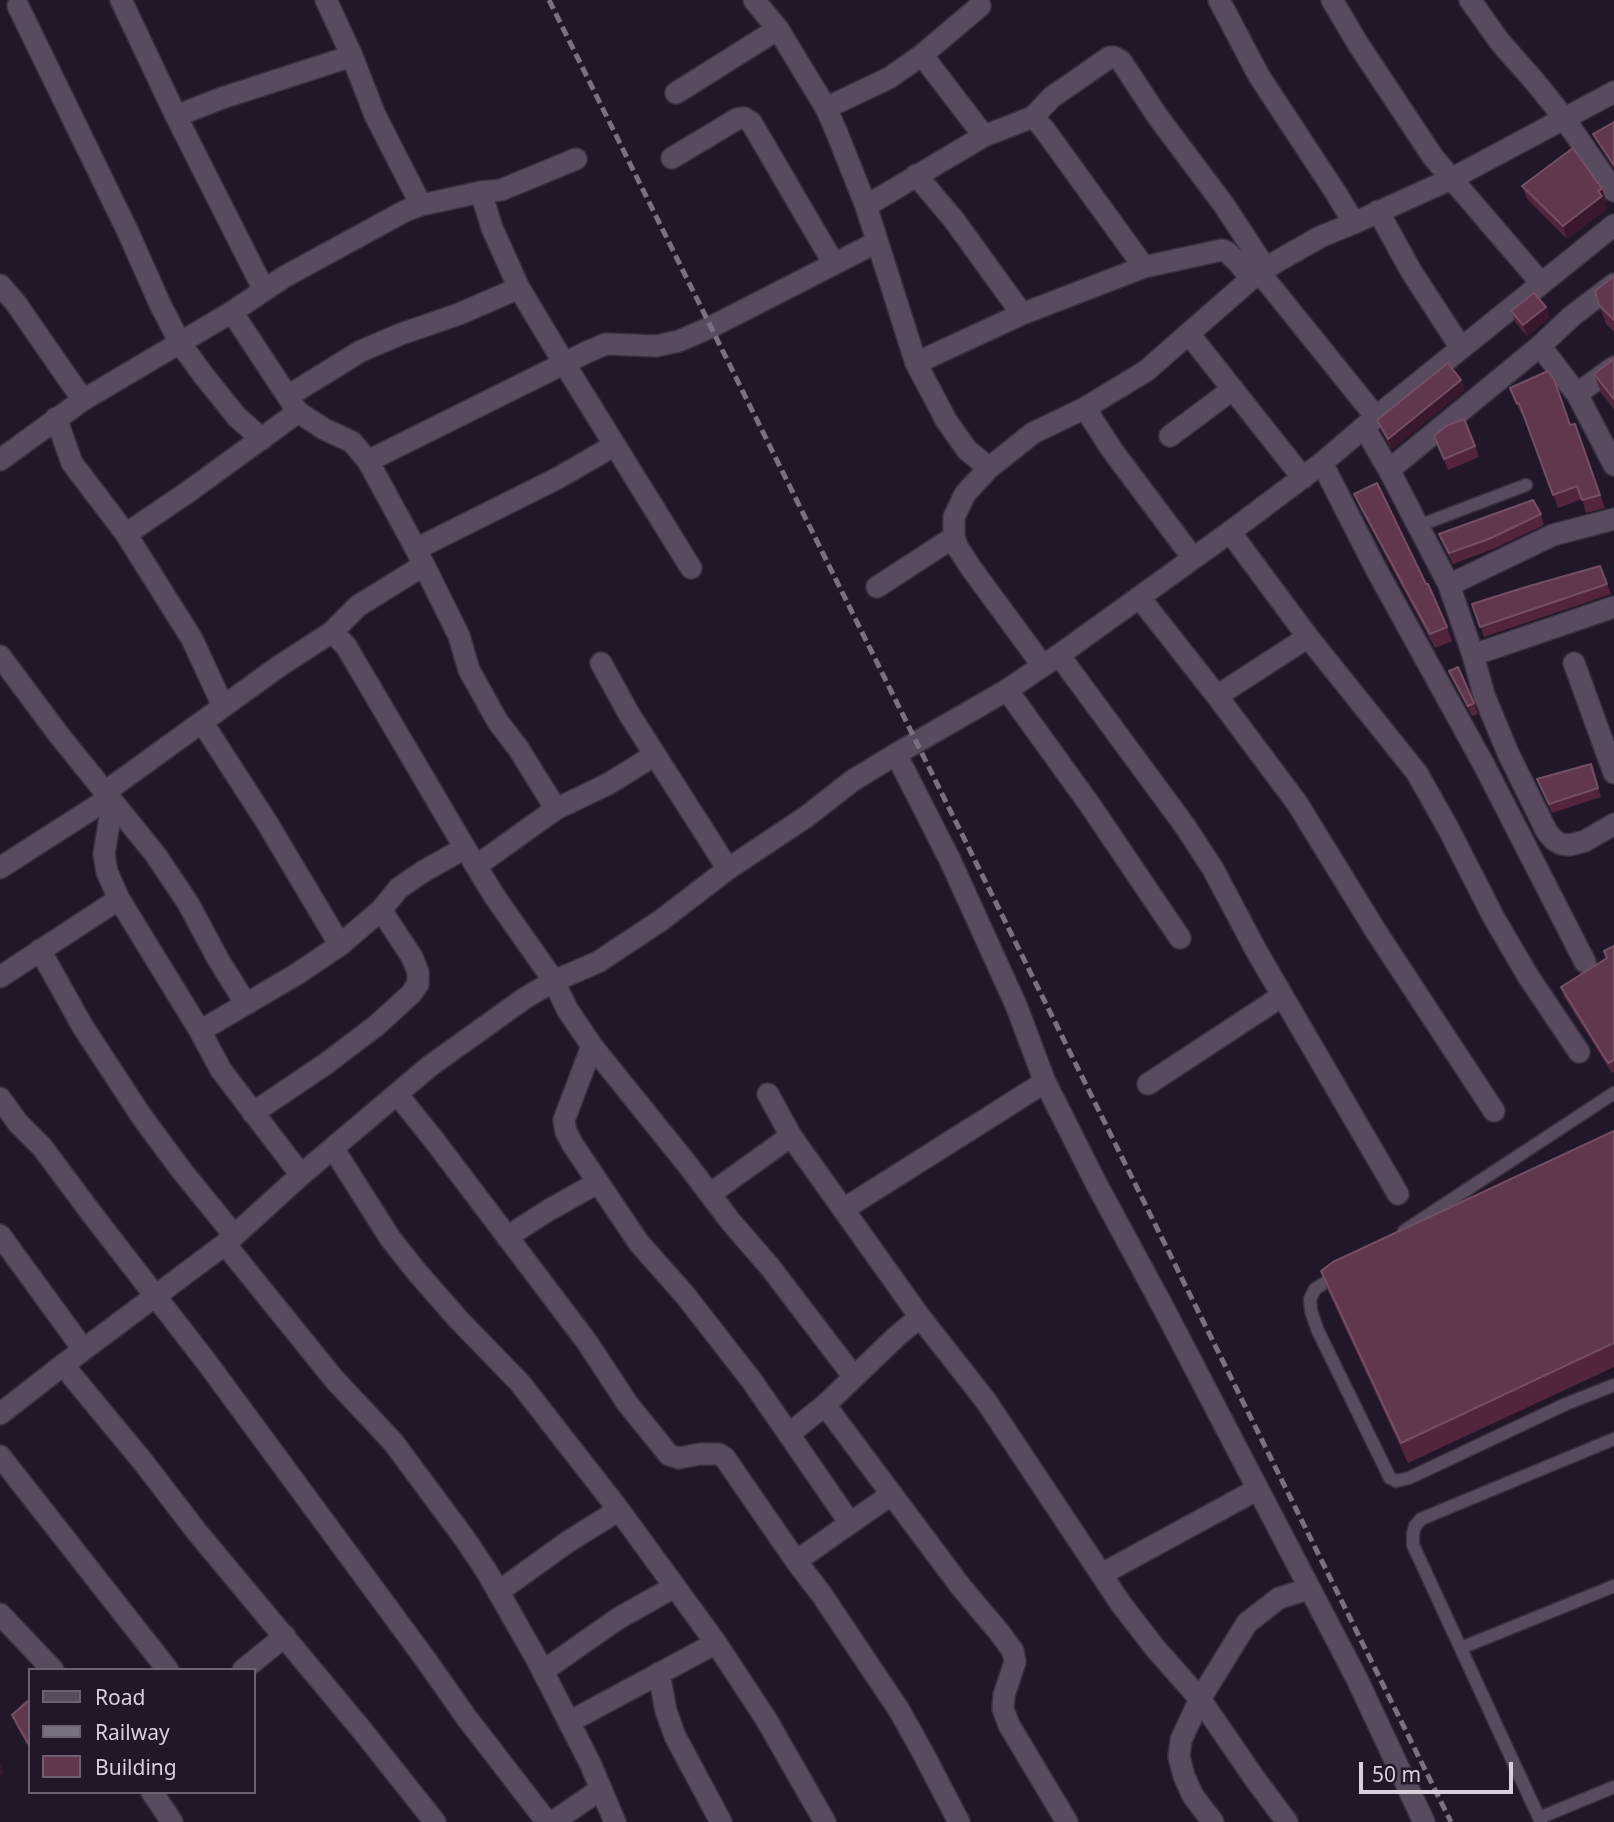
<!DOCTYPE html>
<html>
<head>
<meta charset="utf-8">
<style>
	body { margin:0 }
	#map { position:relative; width:1614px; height:1822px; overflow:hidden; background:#221729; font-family:"Noto Sans",sans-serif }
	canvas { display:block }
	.legend { position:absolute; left:28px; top:1668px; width:228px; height:126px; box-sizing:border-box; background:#221729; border:2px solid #6a6171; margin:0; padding:9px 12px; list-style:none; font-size:21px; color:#d7d0dc }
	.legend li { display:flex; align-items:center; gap:14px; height:35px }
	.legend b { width:35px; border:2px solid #6a6171 }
	.scale { position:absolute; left:1359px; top:1762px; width:154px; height:32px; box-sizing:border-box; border:4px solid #d7d0dc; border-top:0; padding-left:9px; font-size:21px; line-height:24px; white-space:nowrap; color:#d7d0dc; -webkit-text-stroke:5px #221729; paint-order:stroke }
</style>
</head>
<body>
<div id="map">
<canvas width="1614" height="1822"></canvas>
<ul class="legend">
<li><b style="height:9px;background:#584b60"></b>Road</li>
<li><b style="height:9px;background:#7a7180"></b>Railway</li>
<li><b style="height:19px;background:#61374d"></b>Building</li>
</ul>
<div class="scale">50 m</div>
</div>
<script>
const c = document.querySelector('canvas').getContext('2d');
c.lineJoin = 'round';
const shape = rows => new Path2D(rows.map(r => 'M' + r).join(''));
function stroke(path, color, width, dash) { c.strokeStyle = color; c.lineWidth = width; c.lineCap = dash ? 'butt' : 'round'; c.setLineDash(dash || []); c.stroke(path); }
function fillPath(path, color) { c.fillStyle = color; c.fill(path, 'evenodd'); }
const lane = shape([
	[1418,526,1526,485],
	[1404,1231,1614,1093],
	[1339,1274,1315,1289,1310,1299,1311,1311,1318,1331,1390,1478,1396,1481,1409,1478,1566,1404,1614,1385],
	[1461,1648,1614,1586],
	[1539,1818,1614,1787],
	[1541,1822,1413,1545,1413,1534,1415,1526,1421,1519,1614,1439]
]);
const street = shape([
	[121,0,176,116,264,290],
	[326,0,352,56,375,115,421,205],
	[754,0,778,29,826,108,837,133,866,206,916,363,946,420,967,450,989,468],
	[1219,0,1259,76,1336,193,1354,223],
	[1332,0,1358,44,1433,157,1541,283],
	[1470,0,1500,42,1536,83,1564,118,1614,191],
	[18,6,128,232,160,304,180,343,204,376,237,417,262,439],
	[922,55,984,136],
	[676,93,778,29],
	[826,108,889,78,922,55,980,6],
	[176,116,222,98,352,56],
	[1033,117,1044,129,1144,267],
	[672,158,737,119,744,118,751,122,834,264],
	[916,175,954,220,1022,314],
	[481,192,492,228,519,288,564,363,691,568],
	[866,206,984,136,1033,117,1052,97,1110,57,1114,57,1121,61,1158,117,1224,205,1266,269],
	[1378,211,1411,271,1461,348],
	[1260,273,1376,417],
	[0,285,15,302,83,400],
	[232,312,298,412,324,429,352,442,368,461,416,549,459,636,469,670,498,722,518,748,556,809],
	[1189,334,1303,478],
	[1540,346,1577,394,1614,465],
	[916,363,1022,314,1144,267,1222,250,1227,252,1238,262,1251,279],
	[1577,394,1614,367],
	[288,396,361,351,401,334,459,314,519,288],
	[1085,408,1112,450,1193,558],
	[56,418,72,463,126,534,192,639,223,706],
	[1364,427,1389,470,1449,585,1473,655,1484,695,1508,753,1547,832,1554,840,1561,844,1570,845,1585,841,1614,824],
	[1170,436,1233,389],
	[0,460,83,400,232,312,284,277,405,211,421,205,481,192,501,190,576,159],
	[368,461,587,352,606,344,656,346,679,341,711,327,877,242],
	[1322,463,1376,569,1484,765,1585,962],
	[1389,470,1540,346,1572,316,1614,284],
	[1230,532,1308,637,1417,773,1448,828,1494,918,1528,976,1579,1052],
	[126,534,188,492,298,412],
	[416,549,558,478,615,445],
	[1449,585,1553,535,1614,519],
	[877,587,954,537],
	[1139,597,1217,696,1297,803,1377,933,1494,1111],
	[332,632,346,646,465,848,495,897,554,981,567,1009,592,1046,687,1164,731,1222,770,1267,854,1377],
	[1059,655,1185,826,1213,869,1257,952,1398,1194],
	[1473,655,1614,607],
	[0,656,59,735,155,854,188,903,218,959,246,1004],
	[601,663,629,714,728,869],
	[1574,663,1614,773],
	[1043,666,971,568,958,548,954,537,954,517,965,494,989,468,1033,433,1085,408,1146,371,1251,279,1276,262,1320,237,1354,223,1451,179,1614,92],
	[1007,690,1090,805,1180,938],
	[1217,696,1308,637],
	[202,722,266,821,340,945],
	[896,754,950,860,1016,1005,1045,1082,1097,1185,1163,1307,1357,1679,1424,1822],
	[105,792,278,667,332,632,358,606,424,565],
	[116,806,110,817,104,854,107,872,119,899,200,1031,221,1070,301,1175],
	[476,866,556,809,608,784,655,755],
	[0,868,109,798],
	[40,950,83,1027,142,1117,182,1171,234,1235],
	[0,977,119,899],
	[200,1031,297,974,340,945,381,910,399,888,424,871,465,848],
	[592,1046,564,1120,566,1132,573,1145,639,1243,685,1295,752,1381,850,1523],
	[1148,1084,1282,996],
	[397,1094,434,1140,587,1342,627,1403,669,1455,679,1458,700,1454,719,1454,725,1458,796,1561,822,1595,899,1710,923,1753,959,1822],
	[768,1094,791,1136,920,1317,986,1401,1121,1604,1155,1648,1200,1699,1255,1779,1287,1822],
	[0,1098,18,1123,42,1147,92,1214,208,1364,426,1660,466,1717,547,1822],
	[253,1113,327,1063,377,1025,411,994,418,984,418,972,412,957,381,910],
	[333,1148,390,1238,416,1271,458,1319,520,1383,619,1510,716,1643,766,1719,825,1822],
	[710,1194,791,1136],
	[844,1209,1045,1082],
	[0,1235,83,1349],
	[507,1237,549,1210,597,1183],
	[225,1244,334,1379,393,1442,465,1539,487,1572,536,1658,590,1763,615,1822],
	[63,1365,144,1463,197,1532,361,1729,435,1822],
	[825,1405,961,1587,999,1632,1013,1651,1015,1662,1004,1695,1003,1709,1009,1725,1067,1822],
	[0,1414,63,1365,225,1244,301,1175,430,1066,525,998,554,981,598,962,660,921,728,869,806,817,852,781,896,754,1007,690,1059,655,1230,532,1322,463,1376,417,1614,225],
	[789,1434,825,1405,897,1336,920,1317],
	[0,1456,168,1670],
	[796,1561,892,1494],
	[1102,1574,1258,1489],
	[498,1592,569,1541,619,1510],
	[0,1614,53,1670],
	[243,1670,285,1636],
	[543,1671,619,1618,674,1587],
	[659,1673,666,1711,675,1736,721,1822],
	[569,1722,716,1643],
	[152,1792,172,1822],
	[553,1822,601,1789],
	[1213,1822,1193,1796,1184,1776,1179,1757,1181,1740,1200,1699,1247,1623,1279,1598,1309,1589]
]);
stroke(lane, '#38303e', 15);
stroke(street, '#38303e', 24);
stroke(lane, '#584b60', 12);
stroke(street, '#584b60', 21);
stroke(shape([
	[549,0,1451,1822]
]), '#7a7180', 5, [10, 5]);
fillPath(shape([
	[1614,122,1614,169,1597,142,1593,134],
	[1522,186,1602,189,1606,201,1605,203,1607,209,1567,239,1527,199],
	[1614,276,1614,332,1606,324,1599,305],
	[1546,307,1549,318,1527,336,1515,322,1511,311],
	[1614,359,1614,409,1601,393,1594,374],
	[1510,388,1571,425,1575,424,1605,508,1586,513,1582,499,1558,508,1524,415,1522,416],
	[1465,390,1392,449,1381,430,1377,420],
	[1434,436,1475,446,1479,457,1448,470],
	[1354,494,1447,627,1452,641,1435,648,1360,508],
	[1541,514,1544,525,1493,549,1453,564,1443,545,1439,534],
	[1600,566,1611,594,1484,637,1472,604],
	[1449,671,1474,703,1478,714,1472,716,1453,681],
	[1591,764,1601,797,1552,813,1537,779],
	[1614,946,1614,1072,1612,1073,1564,997,1561,987,1606,958,1604,951],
	[1614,1131,1614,1367,1408,1463,1328,1291,1321,1271],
	[30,1699,30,1750,16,1725,12,1715]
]), '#53253c');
fillPath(shape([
	[1602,189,1606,201,1605,203,1607,209,1567,239,1563,226],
	[1546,307,1549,318,1527,336,1523,325],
	[1461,380,1465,390,1392,449,1388,439],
	[0,1763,4,1773,0,1776]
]), '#39182d');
const building = shape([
	[1614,122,1614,165,1593,134,1614,122],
	[1573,148,1602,189,1598,191,1602,196,1563,226,1522,186,1573,148],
	[1614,276,1614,320,1599,305,1595,291,1614,276],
	[1534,293,1546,307,1523,325,1511,311,1534,293],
	[1614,359,1614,399,1594,374,1614,359],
	[1448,363,1461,380,1388,439,1377,420,1448,363],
	[1548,371,1554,379,1570,425,1575,424,1600,495,1582,500,1577,486,1553,495,1519,403,1517,404,1510,388,1548,371],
	[1464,419,1475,446,1444,459,1434,436,1446,426,1464,419],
	[1377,483,1426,584,1428,584,1447,627,1430,634,1354,494,1377,483],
	[1533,500,1541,514,1489,539,1449,553,1439,534,1533,500],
	[1600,566,1607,584,1480,627,1472,604,1526,587,1600,566],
	[1458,667,1474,703,1468,706,1449,671,1458,667],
	[1591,764,1598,788,1549,804,1537,779,1591,764],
	[1614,946,1614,1060,1608,1063,1561,987,1607,958,1604,951,1614,946],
	[1614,1131,1614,1343,1401,1443,1321,1271,1333,1262,1614,1131],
	[30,1699,30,1742,28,1743,12,1715,30,1699]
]);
fillPath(building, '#61374d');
stroke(building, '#744f64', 2);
</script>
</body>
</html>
